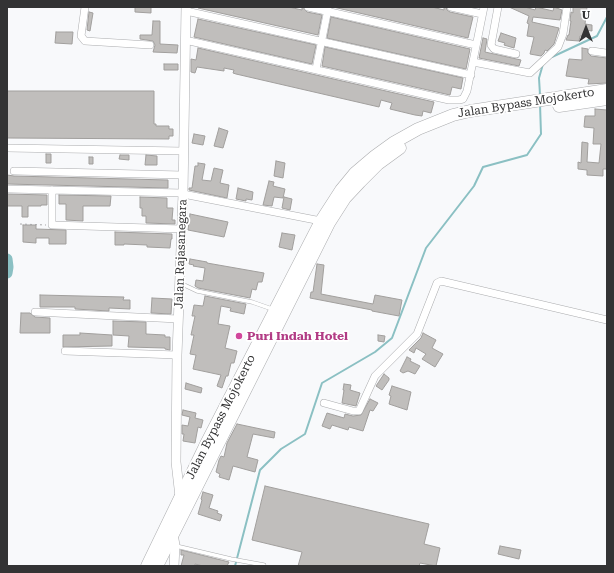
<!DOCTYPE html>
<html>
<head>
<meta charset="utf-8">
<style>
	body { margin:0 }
	#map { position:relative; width:614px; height:573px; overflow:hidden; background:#f8f9fb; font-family:"Roboto Serif",serif }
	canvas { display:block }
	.frame { position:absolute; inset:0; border:8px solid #333334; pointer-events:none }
	.north { position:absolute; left:566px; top:8px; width:40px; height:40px; -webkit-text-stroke:3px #fff; paint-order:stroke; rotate:0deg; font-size:11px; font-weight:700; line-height:16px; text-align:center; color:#333334 }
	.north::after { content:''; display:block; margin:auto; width:14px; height:18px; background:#333334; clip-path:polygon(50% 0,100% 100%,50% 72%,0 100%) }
</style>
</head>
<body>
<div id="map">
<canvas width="614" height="573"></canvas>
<div class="frame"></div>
<div class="north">U</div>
</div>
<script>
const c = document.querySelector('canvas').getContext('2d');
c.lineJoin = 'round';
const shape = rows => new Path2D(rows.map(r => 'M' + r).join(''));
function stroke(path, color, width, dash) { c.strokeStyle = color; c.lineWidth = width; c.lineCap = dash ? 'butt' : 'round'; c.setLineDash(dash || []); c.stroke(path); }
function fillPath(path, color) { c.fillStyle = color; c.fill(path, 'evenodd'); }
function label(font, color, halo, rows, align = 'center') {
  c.font = font + ' "Roboto Serif",serif'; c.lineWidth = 3.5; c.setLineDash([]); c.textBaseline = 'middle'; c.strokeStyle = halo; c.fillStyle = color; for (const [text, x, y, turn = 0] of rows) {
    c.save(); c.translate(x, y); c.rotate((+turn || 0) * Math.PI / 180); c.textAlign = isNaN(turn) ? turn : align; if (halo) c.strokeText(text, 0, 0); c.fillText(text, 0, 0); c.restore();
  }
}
stroke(shape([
	[552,57,597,36,607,17],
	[540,95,539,78,543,64],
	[235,566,260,470,281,449,305,434,322,383,375,352,392,338,426,248,474,186,483,167,527,155,541,134,540,104]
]), '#8bc0c3', 2);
stroke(shape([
	[7,259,8,267,7,273]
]), '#8bc0c3', 11);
const building = shape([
	[135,7,151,7,151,13,135,12,135,7],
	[198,7,289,7,302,10,302,7,303,7,307,12,322,15,318,35,198,8,198,7],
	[333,7,432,7,444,10,444,7,446,7,447,10,450,12,473,17,468,38,333,7],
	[509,7,525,7,535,10,536,7,553,11,554,7,562,10,560,20,533,17,532,22,559,28,554,44,547,51,545,50,544,53,541,56,530,54,534,37,527,36,529,24,527,23,529,16,509,7],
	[573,7,587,7,585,24,592,25,592,31,585,30,584,36,580,36,579,41,566,40,568,35,569,35,571,21,570,21,571,12,573,13,573,7],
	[89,12,93,13,90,31,87,30,89,12],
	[331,17,470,49,466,69,327,38,331,17],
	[198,19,316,45,312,64,194,37,198,19],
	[153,21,160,21,160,44,178,45,177,53,153,52,155,45,153,41,140,39,140,35,152,35,153,21],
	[56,32,73,32,72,44,55,43,56,32],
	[501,33,516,38,514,48,504,45,505,43,498,41,501,33],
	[483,38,487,39,485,52,521,60,519,66,479,58,483,38],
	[325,47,463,78,461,89,452,87,450,95,322,66,325,47],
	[198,48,434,102,431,113,423,111,422,116,415,115,390,109,392,103,381,100,379,107,236,74,233,73,234,70,224,68,224,71,197,67,195,73,191,72,191,59,196,60,198,48],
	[582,48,588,49,588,53,591,56,607,58,607,83,588,84,589,79,566,76,569,59,582,60,582,48],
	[164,64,178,64,178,70,164,70,164,64],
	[7,91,154,91,154,124,156,124,156,126,169,126,169,129,173,129,173,136,169,136,169,139,7,138,7,91],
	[595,109,607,110,607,169,603,169,603,176,587,175,587,170,578,169,578,162,581,163,582,142,588,143,587,162,599,163,601,144,593,144,594,128,584,127,585,116,595,116,595,109],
	[219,128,228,131,223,148,214,146,219,128],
	[194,134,205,136,203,145,192,143,194,134],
	[46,154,51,154,51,163,46,163,46,154],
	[120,155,129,155,129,160,119,159,120,155],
	[146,155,157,156,157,165,145,165,146,155],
	[89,157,93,157,93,164,89,164,89,157],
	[276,161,285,163,283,178,274,176,276,161],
	[198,163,205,164,202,180,211,181,214,168,223,170,220,183,229,185,227,198,189,190,189,188,192,188,195,166,198,166,198,163],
	[7,175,14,176,168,180,168,188,7,184,7,175],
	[269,181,274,182,273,186,285,189,283,198,274,197,272,206,263,205,269,181],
	[238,188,253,192,252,200,246,199,246,201,236,199,238,188],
	[7,194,47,195,47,205,41,205,41,206,28,206,28,217,22,217,22,206,7,206,7,194],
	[59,195,111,196,110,206,83,206,83,221,66,220,66,204,59,204,59,195],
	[140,197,167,198,167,208,173,208,172,220,175,220,175,224,146,223,146,216,142,216,142,208,140,208,140,197],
	[284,197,292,199,290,210,282,208,284,197],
	[190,214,228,222,224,237,188,230,190,214],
	[23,225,36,225,36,229,66,230,66,244,49,244,49,238,36,238,36,243,23,242,23,225],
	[115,232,172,234,172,239,171,239,170,248,147,247,147,245,124,244,124,245,115,245,115,232],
	[282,233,295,235,292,250,279,247,282,233],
	[190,259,207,262,207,263,264,273,262,282,258,282,256,290,252,289,250,298,198,288,195,286,196,280,203,281,205,268,193,266,194,265,189,264,190,259],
	[317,264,324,265,321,294,373,304,375,295,402,300,399,316,372,311,372,310,310,298,311,292,313,292,317,264],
	[40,295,124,297,123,300,130,300,130,309,109,308,109,311,75,309,75,307,40,307,40,295],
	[205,296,246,304,244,314,230,311,231,308,221,306,218,324,230,326,225,348,237,351,234,363,231,363,228,376,226,376,222,388,217,386,221,375,193,369,196,355,190,354,194,335,191,335,195,316,192,316,194,305,203,306,205,296],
	[152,298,172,299,171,314,151,313,152,298],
	[21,313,30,313,35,317,50,318,50,333,20,333,21,313],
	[113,321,146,322,146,334,165,335,165,337,170,337,170,350,165,349,165,348,128,347,129,336,113,335,113,321],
	[80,333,112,335,112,346,63,347,63,335,80,335,80,333],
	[423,333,436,340,432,348,443,354,435,367,422,359,426,354,416,348,414,353,409,350,421,338,423,333],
	[378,335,385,336,384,342,378,341,378,335],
	[407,357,411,359,410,361,420,366,415,374,408,371,403,373,400,371,407,357],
	[384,374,389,378,389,380,382,390,376,386,384,374],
	[186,383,202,388,201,393,185,389,186,383],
	[344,384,351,385,350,390,360,393,356,406,342,403,344,390,343,390,344,384],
	[392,386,411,392,407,410,389,404,391,396,389,395,392,386],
	[370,399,378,403,373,411,370,410,363,431,349,427,348,430,332,425,330,429,322,426,327,413,344,418,345,414,353,416,361,415,370,399],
	[183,410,196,413,195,418,203,420,201,428,198,427,195,443,183,441,184,434,182,434,182,425,188,426,190,417,182,415,183,410],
	[237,424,275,432,274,438,253,434,247,457,258,460,255,472,233,466,229,480,219,477,220,474,216,472,219,460,221,456,224,457,227,443,237,424],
	[265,486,429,524,424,544,440,548,436,566,420,563,419,566,298,566,302,552,252,540,265,486],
	[203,492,213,495,209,508,218,511,217,513,222,515,220,521,198,514,202,500,201,499,203,492],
	[500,546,521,550,519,559,498,554,500,546],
	[181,550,229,562,227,566,203,566,195,564,195,566,181,566,184,555,181,555,181,550]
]);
fillPath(building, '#c0bebc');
stroke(building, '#a19f9d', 1);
const lane = shape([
	[180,283,197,291,252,302,272,309],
	[176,546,231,559,264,565]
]);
const street = shape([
	[85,7,81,36,85,41,150,45],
	[308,7,476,45],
	[451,7,482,14],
	[498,7,491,45,494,49,516,54],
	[186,11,471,75],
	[185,40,449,100,459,100,463,99,467,91,484,7],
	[592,51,606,53],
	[473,62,530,73,558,47,563,34,567,7],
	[316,69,328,9],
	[7,148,183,151],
	[14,171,183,175],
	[8,189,183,193],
	[52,190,52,225,182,229],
	[183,194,321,221],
	[35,312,178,319],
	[65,351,177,355],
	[324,403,353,411,359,411,375,376,417,334,437,283,441,281,607,320]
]);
const secondary = shape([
	[180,497,176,462,177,355,183,194,186,7],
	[173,534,175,545,174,566]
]);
const highway = shape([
	[559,106,607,99],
	[147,566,206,444,321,221,341,190,355,173,375,156,393,143,418,129,453,115,470,111,607,90],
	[157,566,329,223,345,198,360,182,378,164,400,148]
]);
stroke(lane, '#abacae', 4.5);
stroke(street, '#abacae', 8);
stroke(secondary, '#abacae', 10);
stroke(highway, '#abacae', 13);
stroke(shape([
	[20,224,46,225]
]), '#a7a7a9', 1, [2, 3]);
stroke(lane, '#fff', 3.5);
stroke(street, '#fff', 7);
stroke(secondary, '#fff', 9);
stroke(highway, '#fff', 12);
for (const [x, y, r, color] of [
	[239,336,4,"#d1479c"]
]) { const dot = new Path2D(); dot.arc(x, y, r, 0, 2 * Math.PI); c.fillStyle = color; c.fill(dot); stroke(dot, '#fff', 1.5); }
label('12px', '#333334', '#fff', [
	["Jalan Bypass Mojokerto",526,103,-9],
	["Jalan Rajasanegara",181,254,-88],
	["Jalan Bypass Mojokerto",221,417,-63]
]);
label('bold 12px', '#b23c85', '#fff', [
	["Puri Indah Hotel",247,336]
], 'left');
</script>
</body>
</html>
